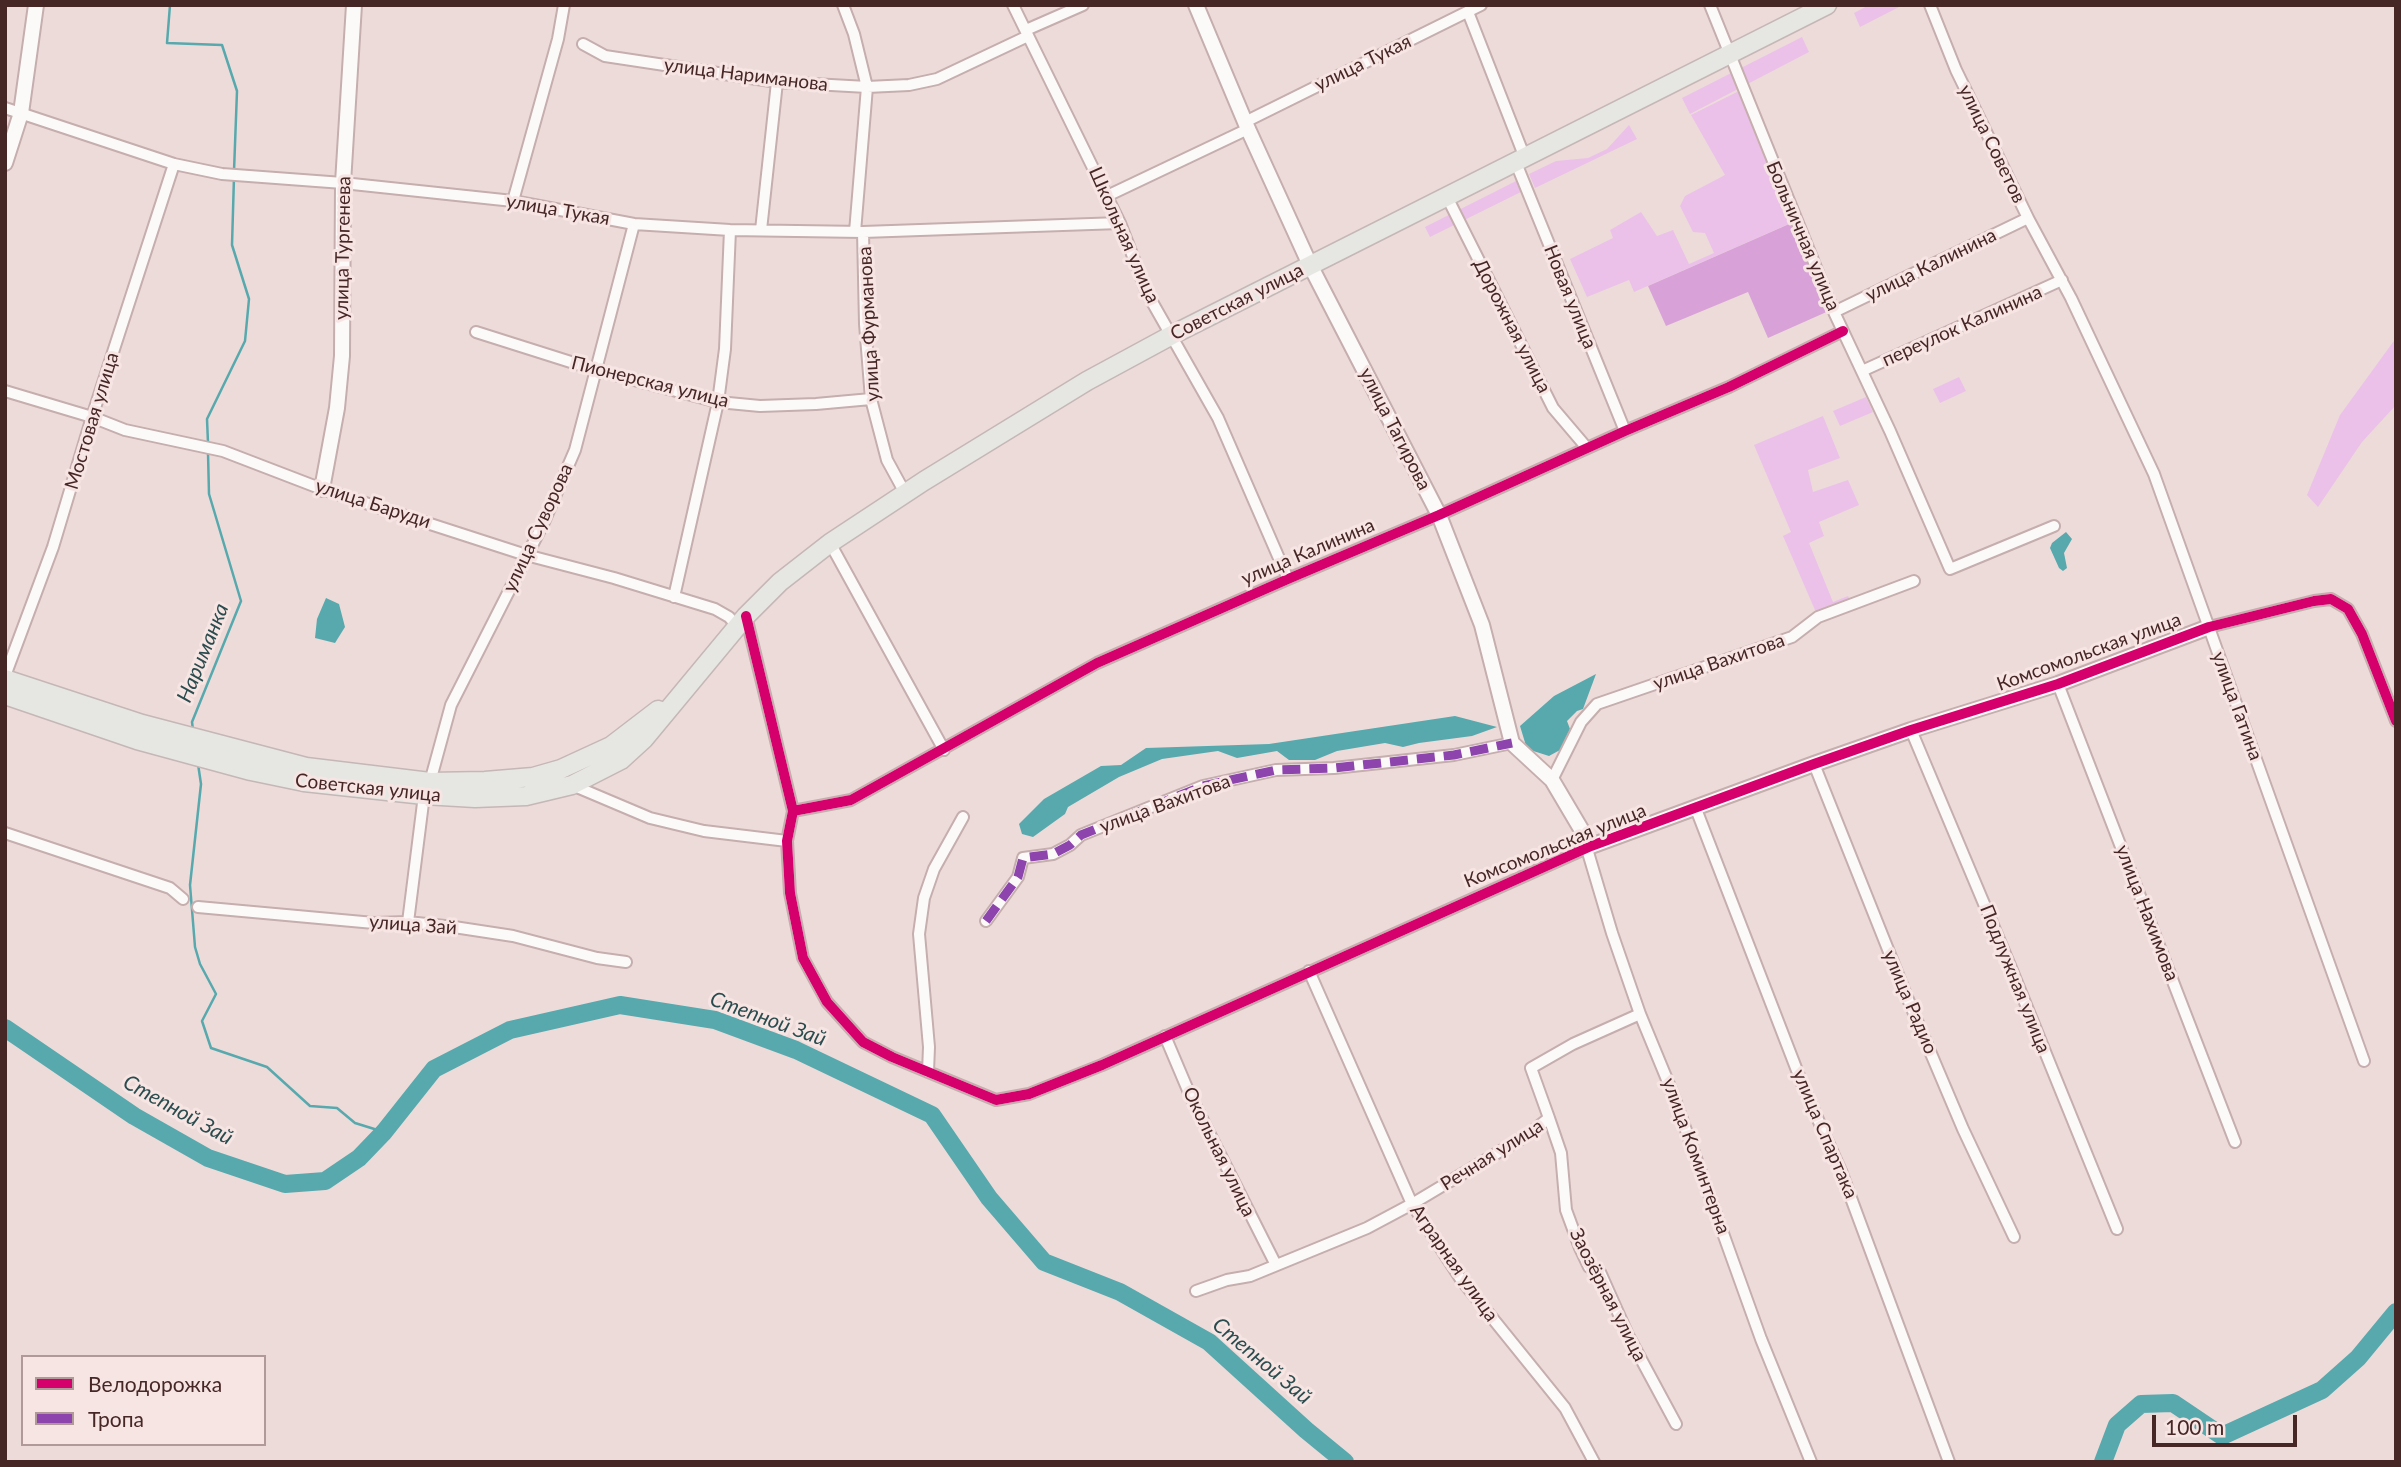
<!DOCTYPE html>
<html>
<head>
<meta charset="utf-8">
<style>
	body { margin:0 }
	#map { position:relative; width:2401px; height:1467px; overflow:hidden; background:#eddbda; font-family:Lato,sans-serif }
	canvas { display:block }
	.frame { position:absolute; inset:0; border:7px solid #462726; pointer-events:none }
	.legend { position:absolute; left:21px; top:1355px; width:245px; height:91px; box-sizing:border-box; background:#f7e5e4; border:2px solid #b09998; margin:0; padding:9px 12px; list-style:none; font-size:21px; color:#462726 }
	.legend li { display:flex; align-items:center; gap:14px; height:35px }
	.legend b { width:35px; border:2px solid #b09998 }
	.scale { position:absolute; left:2152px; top:1415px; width:145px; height:32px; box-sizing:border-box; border:4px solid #462726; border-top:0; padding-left:9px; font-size:21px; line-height:24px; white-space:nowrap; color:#462726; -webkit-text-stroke:5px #f7e5e4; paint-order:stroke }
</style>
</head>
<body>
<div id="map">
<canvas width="2401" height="1467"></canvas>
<div class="frame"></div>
<ul class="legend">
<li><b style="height:9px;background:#d6006c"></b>Велодорожка</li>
<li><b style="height:9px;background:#8e44ad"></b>Тропа</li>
</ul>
<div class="scale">100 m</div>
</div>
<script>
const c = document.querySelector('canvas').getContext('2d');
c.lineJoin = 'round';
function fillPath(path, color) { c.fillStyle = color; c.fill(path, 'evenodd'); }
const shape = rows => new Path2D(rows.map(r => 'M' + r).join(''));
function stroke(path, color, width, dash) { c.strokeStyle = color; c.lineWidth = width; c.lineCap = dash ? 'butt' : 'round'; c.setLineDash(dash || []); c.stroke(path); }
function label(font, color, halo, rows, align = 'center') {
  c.font = font + ' Lato,sans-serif'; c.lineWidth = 6; c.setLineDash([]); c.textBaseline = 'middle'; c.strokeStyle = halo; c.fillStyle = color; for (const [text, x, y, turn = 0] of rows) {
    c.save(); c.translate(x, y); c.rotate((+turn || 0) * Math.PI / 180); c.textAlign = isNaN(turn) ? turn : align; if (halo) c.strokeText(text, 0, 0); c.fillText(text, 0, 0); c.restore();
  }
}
fillPath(shape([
	[1869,5,1903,5,1860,27,1854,13],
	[1802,37,1809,52,1690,114,1682,98],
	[1739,91,1791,223,1634,292,1629,280,1587,297,1570,259,1613,238,1610,230,1641,212,1657,236,1673,230,1689,264,1714,253,1705,233,1693,232,1680,206,1685,196,1725,175,1691,115],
	[1629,125,1637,139,1535,188,1529,174,1556,161,1588,158,1607,149],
	[1522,178,1527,189,1430,237,1425,227],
	[2396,338,2396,405,2362,442,2318,507,2307,495,2340,415],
	[1959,377,1966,391,1940,403,1933,389],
	[1866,397,1873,412,1840,426,1833,411],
	[1823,416,1840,458,1808,470,1813,492,1848,480,1859,505,1819,522,1824,536,1809,543,1833,602,1848,596,1850,600,1900,579,1903,585,1818,617,1783,536,1791,532,1754,445]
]), '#ebc1e9');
fillPath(shape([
	[1796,221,1831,310,1768,338,1748,292,1666,326,1648,286]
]), '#d8a2d8');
fillPath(shape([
	[2066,532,2072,539,2064,553,2067,568,2063,571,2059,568,2050,548,2052,543],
	[326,598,339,604,345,627,335,643,315,638,317,619],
	[1596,674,1583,709,1577,711,1567,721,1570,729,1560,750,1549,756,1527,749,1520,726,1554,696],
	[1455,716,1497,727,1472,736,1419,743,1403,747,1385,743,1337,751,1315,760,1289,760,1277,751,1237,758,1218,751,1162,759,1119,777,1068,807,1065,814,1033,837,1022,834,1019,824,1044,799,1101,766,1121,765,1146,748,1269,744]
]), '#57a9ad');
stroke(shape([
	[170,5,167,43,222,45,237,91,234,171],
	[208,443,207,419,245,341,249,299,232,245,234,177],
	[193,730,192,722,241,601,209,494,208,453],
	[198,764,201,784,190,885,195,947,200,964,216,994,202,1021,211,1048,267,1067,310,1106,337,1108,355,1123,384,1132]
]), '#57a9ad', 2.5);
stroke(shape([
	[5,1028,134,1116,208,1158,285,1184,325,1181,359,1158,384,1132,434,1069,510,1030,620,1005,715,1020,796,1050,932,1115,989,1198,1044,1262,1120,1292,1209,1342,1306,1430,1345,1462],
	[2103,1462,2117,1425,2141,1404,2173,1403,2222,1436,2322,1390,2358,1358,2396,1312]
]), '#57a9ad', 18);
const minor = shape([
	[843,5,854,34,867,87,855,232],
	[1013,5,1120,223,1147,293,1218,418,1288,579],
	[1710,5,1834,312,1890,431,1950,569,2054,526],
	[1930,5,1956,70,2028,218,2071,298,2154,474,2364,1061],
	[1468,12,1525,158],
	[1026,30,1083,5],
	[583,44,605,56,777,82,867,87,909,85,937,79,1028,36],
	[5,108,174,164,222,174,343,183,513,201,634,224,730,230,863,232,1120,223],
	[1245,122,1481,5],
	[1516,163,1625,431],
	[1107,196,1248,129],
	[1447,197,1553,408,1587,448],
	[513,201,558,39,564,5],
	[761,230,777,82],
	[863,232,865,324,871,399,887,460,905,493],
	[1834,312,2028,218],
	[476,332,596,370,718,402,760,406,816,404,871,399],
	[1862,371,2062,280],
	[5,391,92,417,125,430,223,451,322,489,526,555,614,578,715,609,729,617,737,626],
	[830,543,944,750],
	[674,597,718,402,725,349,730,230],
	[746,616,793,811,787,841,790,893,803,958,827,1002,863,1042,892,1057,996,1100,1029,1094,1102,1065,1591,846],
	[2209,627,2314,601,2331,599,2348,609,2362,634,2396,721],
	[5,676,53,547,92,417,174,164],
	[2058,684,2235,1142],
	[1911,730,2011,968,2117,1229],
	[1814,764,1907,997,1963,1129,2014,1237],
	[1552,780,1581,722,1597,704,1792,637,1818,617,1914,581],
	[430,782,451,705,544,522,575,450,634,224],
	[572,785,650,818,704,831,787,841],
	[1696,809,1803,1086,1841,1171,1949,1462],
	[793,811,851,800,1097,663,1288,579,1439,515,1625,431,1729,387,1843,331],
	[5,833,170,888,183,899],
	[1587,849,1612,933,1640,1014,1673,1094,1761,1339,1811,1462],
	[198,907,374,923,408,922,454,927,513,936,597,958,626,962],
	[986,921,1018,877,1023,858,1053,854,1070,845,1081,835,1203,786,1276,770,1334,768,1454,755,1512,743],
	[408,922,424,795],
	[1309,971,1412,1204,1460,1278,1565,1408,1594,1462],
	[1165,1036,1190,1095,1276,1265],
	[928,1072,929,1047,919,934,924,898,934,869,963,817],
	[1549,1118,1561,1153,1566,1210,1580,1248,1589,1267,1600,1272,1628,1335,1676,1424],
	[1196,1291,1227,1280,1250,1276,1367,1228,1412,1204,1529,1134,1549,1118,1531,1068,1573,1044,1640,1014]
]);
const tertiary = shape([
	[1196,5,1248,129,1310,265,1439,515,1482,625,1512,743,1552,780,1591,846,1814,764,1911,730,2058,684,2209,627],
	[5,163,21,113,36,5],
	[322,489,337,408,342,356,343,183,354,5]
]);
const primary = shape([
	[5,679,142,724,306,767,430,782,485,781,533,777,561,769,611,746,658,710],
	[5,695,137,740,251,771,304,782,424,795,475,798,526,796,572,785,621,760,644,739,746,616,780,582,830,543,924,481,1087,381,1172,335,1827,5]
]);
stroke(minor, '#c5aead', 14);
stroke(tertiary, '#c5aead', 18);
stroke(primary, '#c5b7b6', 21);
stroke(minor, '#fcfaf9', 10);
stroke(tertiary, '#fcfaf9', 14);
stroke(primary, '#e6e7e2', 18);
stroke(shape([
	[986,921,1018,877,1023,858,1053,854,1070,845,1081,835,1203,786,1276,770,1334,768,1454,755,1512,743]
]), '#8e44ad', 9, [18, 9]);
stroke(shape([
	[746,616,793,811,787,841,790,893,803,958,827,1002,863,1042,892,1057,996,1100,1029,1094,1102,1065,1591,846,1814,764,1911,730,2058,684,2209,627,2314,601,2331,599,2348,609,2362,634,2396,721],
	[793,811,851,800,1097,663,1288,579,1439,515,1625,431,1729,387,1843,331]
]), '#d6006c', 10);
label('19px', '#462726', '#f7e5e4', [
	["улица Тукая",1363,63,-26],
	["улица Нариманова",746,75,7],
	["улица Советов",1992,144,64],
	["улица Тукая",558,210,10],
	["Школьная улица",1124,235,66],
	["Больничная улица",1803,236,67],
	["улица Тургенева",343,248,-89],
	["улица Калинина",1931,265,-26],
	["Новая улица",1570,297,68],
	["Советская улица",1237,302,-27],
	["улица Фурманова",869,324,-93],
	["Дорожная улица",1512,326,63],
	["переулок Калинина",1962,326,-24],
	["Пионерская улица",650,382,14],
	["Мостовая улица",92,421,-73],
	["улица Тагирова",1395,429,63],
	["улица Баруди",373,504,18],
	["улица Суворова",538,528,-65],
	["улица Калинина",1308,552,-23],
	["Комсомольская улица",2089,652,-20],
	["улица Вахитова",1719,662,-19],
	["улица Гатина",2237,706,70],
	["Советская улица",368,788,6],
	["улица Вахитова",1165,804,-20],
	["Комсомольская улица",1555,846,-22],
	["улица Нахимова",2147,913,69],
	["улица Зай",413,925,4],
	["Подлужная улица",2015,979,68],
	["улица Радио",1910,1002,67],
	["улица Спартака",1825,1134,67],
	["Окольная улица",1219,1152,64],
	["Речная улица",1492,1155,-32],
	["улица Коминтерна",1696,1156,70],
	["Аграрная улица",1454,1263,55],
	["Заозёрная улица",1608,1295,63]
]);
label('italic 21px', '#2b4c4e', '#f7e5e4', [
	["Нариманка",203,653,-68],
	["Степной Зай",768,1019,20],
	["Степной Зай",178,1110,29],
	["Степной Зай",1262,1361,40]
]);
</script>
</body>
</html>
